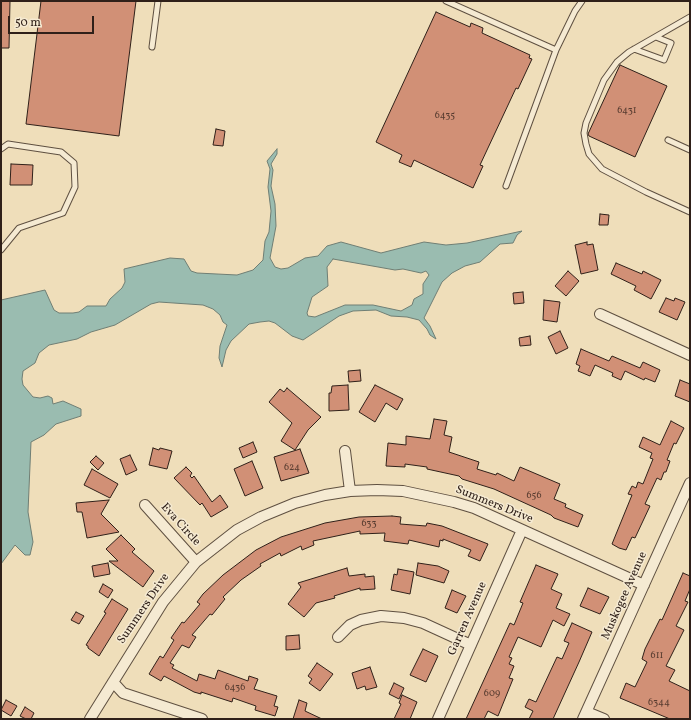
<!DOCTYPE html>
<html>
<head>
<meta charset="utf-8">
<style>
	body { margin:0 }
	#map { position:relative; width:691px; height:720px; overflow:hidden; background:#efdeba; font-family:Vollkorn,serif }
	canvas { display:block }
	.frame { position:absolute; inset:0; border:2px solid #2f2019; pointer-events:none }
	.scale { position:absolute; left:8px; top:16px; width:86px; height:18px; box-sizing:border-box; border:2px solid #2f2019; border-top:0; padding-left:5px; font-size:12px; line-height:14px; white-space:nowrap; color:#2f2019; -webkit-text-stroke:3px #f5ead2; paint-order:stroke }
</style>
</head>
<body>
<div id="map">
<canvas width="691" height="720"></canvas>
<div class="frame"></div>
<div class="scale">50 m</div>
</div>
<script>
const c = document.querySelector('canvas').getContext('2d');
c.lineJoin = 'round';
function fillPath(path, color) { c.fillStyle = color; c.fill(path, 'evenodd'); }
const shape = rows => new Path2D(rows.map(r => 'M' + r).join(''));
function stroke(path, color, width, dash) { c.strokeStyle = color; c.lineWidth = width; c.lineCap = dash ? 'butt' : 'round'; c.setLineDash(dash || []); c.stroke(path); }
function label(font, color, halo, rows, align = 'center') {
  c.font = font + ' Vollkorn,serif'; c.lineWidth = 3; c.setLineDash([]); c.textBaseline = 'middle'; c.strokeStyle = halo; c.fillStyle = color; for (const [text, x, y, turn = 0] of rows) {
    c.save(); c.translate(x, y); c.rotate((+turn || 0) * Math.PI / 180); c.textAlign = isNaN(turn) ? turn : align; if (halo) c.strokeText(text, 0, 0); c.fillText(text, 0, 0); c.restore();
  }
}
const water = shape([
	[277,149,277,154,271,164,273,170,271,186,275,204,276,226,270,258,275,267,281,269,288,268,305,258,318,256,327,246,341,242,381,253,424,242,446,245,467,243,522,231,517,235,513,243,500,244,480,262,465,266,452,273,442,282,424,318,430,326,436,339,430,335,427,329,419,320,407,317,391,316,376,310,353,311,339,316,303,340,292,336,275,323,269,321,260,322,249,324,231,341,226,350,222,367,219,358,220,346,227,325,223,322,220,315,213,309,203,305,159,302,151,304,115,325,91,332,77,339,49,345,39,353,35,363,23,371,22,379,23,385,33,397,40,398,48,396,52,398,53,404,63,401,81,409,81,416,56,424,44,435,31,442,28,512,33,542,30,555,25,555,15,545,1,564,1,300,45,290,54,310,59,313,73,313,79,312,87,306,106,306,110,299,122,288,125,282,124,269,170,258,184,259,191,271,197,273,237,275,253,270,263,260,265,241,269,232,271,211,268,187,270,169,267,161,277,149],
	[333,259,395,270,403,269,421,273,426,271,429,275,423,284,423,294,414,299,412,305,401,311,373,305,345,305,315,317,308,316,307,313,312,297,328,286,327,267,333,259]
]);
fillPath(water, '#9abcb0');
stroke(water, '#6f7e74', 1);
const building = shape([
	[1,1,10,1,9,48,1,48,1,1],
	[41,1,136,1,119,136,26,124,41,1],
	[436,12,470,27,471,23,483,28,482,33,530,55,529,58,532,59,518,89,516,88,480,165,483,166,473,188,414,160,411,167,399,162,402,155,376,142,436,12],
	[620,65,667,86,635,157,589,136,588,134,620,65],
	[216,129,225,131,223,146,213,145,216,129],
	[11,164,33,165,32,185,10,185,11,164],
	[600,214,609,215,608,225,599,225,600,214],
	[587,242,587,245,593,244,598,270,581,274,575,245,587,242],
	[616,263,642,274,643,271,661,280,651,299,634,290,636,286,611,274,616,263],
	[568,271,579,281,566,296,555,286,568,271],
	[523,292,524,303,514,304,513,293,523,292],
	[666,298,674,301,675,298,685,302,677,320,659,312,666,298],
	[544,300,560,302,557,322,543,320,544,300],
	[560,331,568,348,556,354,548,337,560,331],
	[530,336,531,345,520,346,519,338,530,336],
	[581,349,609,361,612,356,640,368,643,362,660,370,655,382,645,378,644,380,625,371,621,380,612,376,613,373,595,365,590,376,578,371,580,366,576,364,581,349],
	[360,370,361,381,349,382,348,371,360,370],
	[680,380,690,384,690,402,675,396,680,380],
	[348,385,349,410,329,411,329,393,331,393,332,386,348,385],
	[375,385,403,399,397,410,386,403,375,422,359,412,375,385],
	[287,388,321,417,308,430,295,450,281,441,292,423,269,402,280,389,284,392,287,388],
	[434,419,447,421,444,435,452,437,449,452,479,462,477,469,496,475,497,473,514,481,520,467,560,484,554,499,566,504,565,507,583,515,578,527,554,518,551,515,494,489,462,479,459,476,427,469,427,467,405,464,405,467,386,466,388,443,406,445,406,436,430,439,434,419],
	[671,421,684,428,676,444,674,443,667,460,670,461,666,472,664,472,661,480,657,478,645,504,650,506,635,538,632,537,626,550,619,548,612,544,632,495,628,494,632,486,636,488,638,482,643,484,653,459,650,458,652,453,639,447,643,437,660,445,671,421],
	[253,442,257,452,243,458,239,448,253,442],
	[153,448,159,450,160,448,172,451,167,469,149,465,153,448],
	[300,449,309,473,281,481,274,457,300,449],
	[130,455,137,470,126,475,120,459,130,455],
	[96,456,104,463,98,470,90,462,96,456],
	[252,461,263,488,245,496,234,469,252,461],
	[186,467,192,473,190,476,192,478,194,476,212,502,220,495,228,507,211,517,202,503,200,505,174,478,186,467],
	[92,469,118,484,110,498,84,485,92,469],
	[109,500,101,514,119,532,87,538,82,512,77,512,76,503,109,500],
	[392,516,401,517,400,524,426,526,427,523,442,526,488,544,480,561,468,556,471,550,443,539,443,541,440,540,439,547,409,540,408,544,384,541,385,533,360,534,360,531,313,541,314,545,302,550,301,546,281,556,280,553,260,564,261,566,241,580,223,597,225,599,212,615,210,614,192,635,196,637,189,648,182,645,170,663,174,665,172,668,197,681,199,674,215,679,218,670,248,681,249,676,258,679,254,689,277,696,274,706,278,707,275,716,255,710,256,706,233,698,232,702,201,692,201,694,194,692,164,676,161,681,149,674,160,656,163,658,174,640,171,638,182,622,184,623,200,604,197,602,203,594,223,575,256,550,281,537,325,523,359,517,392,516],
	[121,535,135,549,132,552,154,571,143,587,109,561,118,561,106,549,121,535],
	[108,563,110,574,94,577,92,566,108,563],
	[418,563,438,566,449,571,444,583,416,575,418,563],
	[536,565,558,574,551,589,562,594,556,608,570,614,564,626,553,620,541,647,518,637,509,657,512,658,509,664,514,666,509,678,513,679,498,716,488,711,484,719,466,719,510,623,514,625,523,603,520,602,536,565],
	[347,568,349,576,365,574,365,577,374,576,375,589,360,590,360,588,334,596,335,598,316,603,304,617,288,604,301,587,298,583,347,568],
	[398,569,414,572,410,594,391,590,394,574,397,575,398,569],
	[683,573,690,576,690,589,685,601,688,602,676,626,684,630,666,666,675,670,669,681,690,691,690,719,670,719,620,698,626,683,635,687,647,662,642,659,645,649,660,619,662,620,683,573],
	[103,584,113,590,108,598,99,592,103,584],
	[588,588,609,597,600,614,580,606,588,588],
	[452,590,466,596,457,613,445,608,452,590],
	[112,599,128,609,99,656,88,648,88,646,86,645,106,613,104,612,112,599],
	[76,612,84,616,79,624,71,620,76,612],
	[572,623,592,632,579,662,553,719,529,719,533,711,525,707,529,699,536,702,557,657,562,659,569,643,564,641,572,623],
	[299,635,300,649,286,650,286,636,299,635],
	[423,649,438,656,426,682,410,675,423,649],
	[317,663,333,674,320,691,309,683,312,679,308,676,317,663],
	[370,667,377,687,366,690,365,686,357,689,352,673,370,667],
	[394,683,404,688,399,699,389,694,394,683],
	[402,695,417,702,410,719,394,719,401,704,399,703,402,695],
	[6,700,17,706,11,716,1,710,6,700],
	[299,700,307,703,305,711,322,719,293,719,299,700],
	[25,707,34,713,31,719,26,719,20,716,25,707]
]);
fillPath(building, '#d19076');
stroke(building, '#2f2019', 1);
const lane = shape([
	[446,1,556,50],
	[690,17,629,52,617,62,604,80,586,123,584,133,586,144,589,154,602,169,646,192,690,212],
	[152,47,158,1],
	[634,49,664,60,671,43,656,37],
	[668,140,690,150],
	[1,149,8,144,61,152,74,163,75,187,63,213,19,228,1,250],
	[506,186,556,50,575,11,582,1]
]);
const street = shape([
	[600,314,690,355],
	[345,451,350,491],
	[145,505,196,562],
	[338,637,350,625,361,620,381,616,404,618,423,623,471,645],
	[113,682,123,693,202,719],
	[587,712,604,719],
	[90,719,163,602,196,562,237,530,261,517,295,503,325,495,350,491,377,490,403,491,454,502,474,508,644,585],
	[438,719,522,530],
	[583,719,690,483]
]);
stroke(lane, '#5f5041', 7);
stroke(street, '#5f5041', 12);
stroke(lane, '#f5ead2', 5);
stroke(street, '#f5ead2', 10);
label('10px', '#583c30', null, [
	["6431",627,111],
	["6435",445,116],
	["624",292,468],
	["656",534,496],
	["633",369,524],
	["611",657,656],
	["6436",235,688],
	["609",492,694],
	["6344",659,703]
]);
label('12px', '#2f2019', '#f5ead2', [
	["Summers Drive",494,505,22],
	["Eva Circle",180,525,48],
	["Muskogee Avenue",625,596,-66],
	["Summers Drive",144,609,-56],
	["Garren Avenue",468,619,-66]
]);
</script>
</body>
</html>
